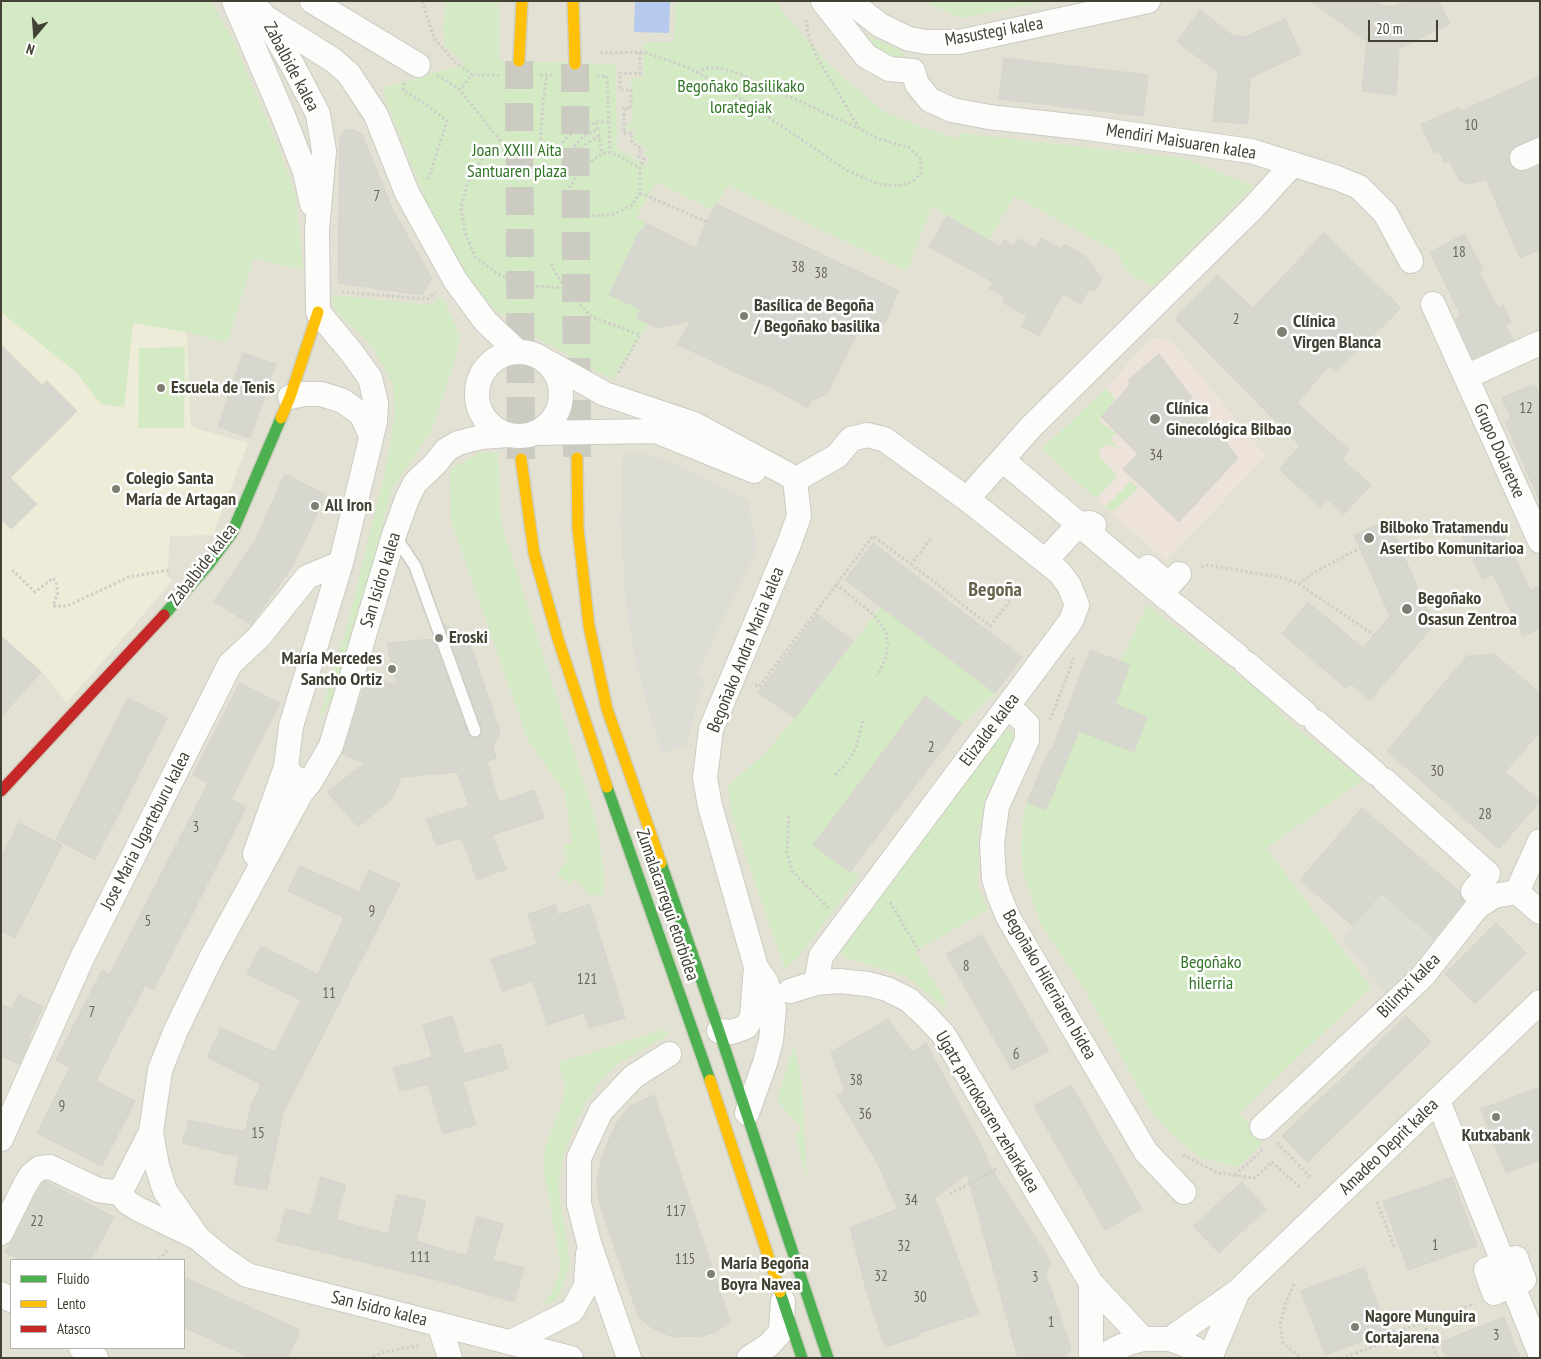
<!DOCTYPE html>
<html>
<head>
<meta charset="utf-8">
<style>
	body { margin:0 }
	#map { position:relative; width:1541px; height:1359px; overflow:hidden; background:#eeeee6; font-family:"PT Sans Narrow",sans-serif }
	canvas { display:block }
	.frame { position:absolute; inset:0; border:2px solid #434133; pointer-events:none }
	.legend { position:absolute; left:10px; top:1259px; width:175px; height:90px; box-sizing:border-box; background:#fff; border:1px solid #b4b3ad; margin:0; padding:6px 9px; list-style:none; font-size:15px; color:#434133 }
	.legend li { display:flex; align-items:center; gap:10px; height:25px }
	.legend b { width:25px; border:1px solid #b4b3ad }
	.north { position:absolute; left:10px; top:10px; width:50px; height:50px; -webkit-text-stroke:4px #fff; paint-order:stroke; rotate:198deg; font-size:14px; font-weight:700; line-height:20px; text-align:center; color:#434133 }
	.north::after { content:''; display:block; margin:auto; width:18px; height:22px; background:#434133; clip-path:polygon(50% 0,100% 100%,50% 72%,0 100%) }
	.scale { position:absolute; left:1368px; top:20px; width:70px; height:22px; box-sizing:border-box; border:2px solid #434133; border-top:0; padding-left:6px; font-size:15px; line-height:18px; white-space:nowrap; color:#434133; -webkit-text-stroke:4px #fff; paint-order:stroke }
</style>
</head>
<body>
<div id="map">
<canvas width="1541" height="1359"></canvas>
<div class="frame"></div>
<ul class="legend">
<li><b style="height:6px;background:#4caf50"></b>Fluido</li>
<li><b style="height:6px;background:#ffc107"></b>Lento</li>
<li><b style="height:6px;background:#c62828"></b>Atasco</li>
</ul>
<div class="north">N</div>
<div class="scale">20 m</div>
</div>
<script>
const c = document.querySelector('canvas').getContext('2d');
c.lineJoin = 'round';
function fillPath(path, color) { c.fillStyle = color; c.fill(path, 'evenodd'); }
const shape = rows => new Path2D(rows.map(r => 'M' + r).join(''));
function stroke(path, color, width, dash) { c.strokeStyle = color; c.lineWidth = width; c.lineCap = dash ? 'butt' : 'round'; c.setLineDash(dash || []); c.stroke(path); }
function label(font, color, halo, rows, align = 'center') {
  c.font = font + ' "PT Sans Narrow",sans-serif'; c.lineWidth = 5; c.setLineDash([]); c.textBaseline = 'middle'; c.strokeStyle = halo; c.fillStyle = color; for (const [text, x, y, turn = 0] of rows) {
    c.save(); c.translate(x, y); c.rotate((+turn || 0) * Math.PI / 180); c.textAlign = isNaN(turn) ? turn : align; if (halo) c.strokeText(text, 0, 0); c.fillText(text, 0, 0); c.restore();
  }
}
fillPath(shape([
	[1,1,1540,1,1540,1358,1,1358],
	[11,1260,184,1260,184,1348,11,1348]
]), '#e3e1d3');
fillPath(shape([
	[1,312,78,373,101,404,124,407,133,323,187,332,191,427,248,443,213,535,170,536,167,576,173,580,67,703,41,671,1,636]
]), '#ececd8');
fillPath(shape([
	[1151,338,1161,338,1173,342,1266,456,1166,561,1096,499,1042,449,1106,388]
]), '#eee3da');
fillPath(shape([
	[13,1,211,1,234,42,277,144,296,196,303,270,254,258,227,343,187,332,133,323,124,407,101,404,77,373,1,312,1,4],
	[446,1,499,1,499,61,616,64,617,149,646,165,650,159,644,155,647,149,634,140,635,130,627,130,627,122,633,122,631,78,643,78,644,42,674,42,676,1,777,1,781,10,829,65,884,112,925,128,958,139,960,133,1183,158,1254,186,1153,287,1127,272,1117,252,1014,196,989,240,932,206,907,271,728,185,713,210,656,182,636,218,646,223,643,231,640,230,638,233,641,235,630,250,629,254,631,256,621,270,610,295,614,297,615,295,642,307,636,318,648,324,613,380,532,335,497,311,464,275,433,218,383,93,385,87,465,64,445,46,443,29],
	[924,1,1048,1,960,18],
	[857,30,901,51,905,54,902,63,880,54],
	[333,295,431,305,442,297,460,335,454,364,431,431,391,491,370,575,340,683,318,723,352,608,386,466,395,414,393,384,370,343,337,313,332,303],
	[185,347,184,428,138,428,139,348],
	[1106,388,1115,399,1101,417,1100,421,1104,426,1107,426,1113,432,1115,430,1117,432,1110,439,1119,448,1105,444,1101,449,1099,454,1102,460,1118,475,1096,499,1042,449],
	[498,452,501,523,595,818,604,870,604,895,590,895,574,878,569,884,557,874,568,859,563,846,572,843,565,793,528,740,451,521,450,470,479,453],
	[1131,481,1138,489,1112,512,1105,507],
	[1147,605,1281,708,1277,712,1363,780,1266,848,1371,987,1239,1114,1265,1139,1238,1167,1201,1158,1172,1135,1151,1111,1085,990,1040,923,1023,873,1021,849,1022,824,1027,802,1067,759,1080,731,1134,752,1147,717,1115,704,1130,665,1121,661],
	[881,607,995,693,962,724,925,696,813,844,859,877,796,960,785,969,732,816,728,786,766,752,795,718],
	[1004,728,1013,733,1016,740,999,787,988,789,978,833,978,888,988,910,915,951,947,1003,942,1006,908,977,843,957,841,948,847,943,842,936],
	[665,1029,669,1035,620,1062,601,1080,588,1098,576,1122,563,1157,558,1186,570,1262,562,1289,555,1301,542,1305,552,1292,560,1271,559,1255,543,1166,546,1145,563,1101,565,1083,558,1063],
	[794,1044,802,1082,807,1181,796,1136,801,1128,777,1100]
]), '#d4eac5');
fillPath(shape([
	[639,453,657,457,708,479,748,501,757,549,697,673,705,678,686,746,661,753,637,668,628,619,624,586,621,521,623,454],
	[1381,893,1435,940,1387,995,1342,938]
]), '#ddddd6');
fillPath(shape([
	[635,1,670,1,669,33,634,32]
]), '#b5caed');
const building = shape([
	[1311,1,1376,1,1381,5,1393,7,1407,1,1439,1,1450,24,1399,48,1396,95,1362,91,1367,42,1311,1],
	[1200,10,1232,35,1244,37,1285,19,1301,54,1250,78,1248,124,1213,121,1218,72,1177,42,1200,10],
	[1004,58,1148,75,1143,116,999,99,1004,58],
	[1540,76,1540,137,1516,146,1511,150,1508,156,1510,164,1514,169,1520,172,1528,171,1540,165,1540,249,1520,258,1486,179,1468,184,1459,180,1450,161,1444,163,1439,151,1434,153,1421,124,1459,108,1461,111,1540,76],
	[346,129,354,130,362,134,393,210,432,278,422,295,338,283,340,137,346,129],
	[716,204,899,291,884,324,866,316,827,394,812,400,808,408,772,388,741,375,677,344,691,321,657,328,636,318,641,309,609,295,640,230,643,231,646,223,695,248,716,204],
	[947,216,1000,247,1004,240,1014,246,1018,239,1035,248,1041,238,1061,249,1064,244,1084,255,1102,279,1094,292,1089,289,1081,304,1063,294,1039,336,1021,326,1027,316,1002,302,1005,297,989,288,993,282,929,247,947,216],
	[1324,233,1401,308,1336,372,1329,366,1297,403,1349,450,1342,459,1371,485,1344,514,1327,499,1320,507,1279,469,1300,446,1175,319,1217,275,1253,308,1324,233],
	[1465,234,1483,270,1479,272,1498,308,1503,305,1511,322,1505,325,1513,340,1473,359,1455,319,1461,316,1430,252,1465,234],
	[1,345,42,385,47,381,77,411,10,478,37,504,11,529,1,519,1,345],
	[243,353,276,364,250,438,218,427,243,353],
	[1159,354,1238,458,1179,522,1123,469,1138,454,1101,417,1129,386,1129,379,1159,354],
	[1534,384,1540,397,1540,502,1505,421,1511,418,1502,398,1534,384],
	[285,474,326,495,292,567,251,625,214,601,255,541,285,474],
	[1388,520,1434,625,1370,700,1351,684,1346,688,1282,634,1308,602,1363,648,1390,616,1354,535,1388,520],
	[1481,524,1484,530,1499,524,1530,590,1540,586,1540,628,1523,636,1493,574,1482,579,1461,534,1481,524],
	[873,543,1022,657,995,693,845,580,873,543],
	[817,614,853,641,795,718,758,693,817,614],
	[445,625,467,634,500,731,493,747,496,758,487,762,499,802,534,790,544,818,492,835,506,869,477,880,462,838,436,845,427,819,469,806,457,772,401,777,392,799,358,827,327,792,365,763,342,754,368,675,397,686,387,643,433,639,468,734,474,738,481,735,482,728,445,625],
	[1,636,41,672,1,717,1,636],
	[1090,650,1130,665,1115,704,1147,717,1134,752,1079,731,1046,810,1027,802,1049,751,1051,752,1090,650],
	[1494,654,1540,693,1540,732,1505,772,1540,801,1499,849,1387,751,1467,656,1494,654],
	[240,683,280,703,231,799,246,807,154,990,145,985,96,1081,135,1101,102,1166,37,1133,70,1067,56,1060,102,970,110,974,208,783,193,775,240,683],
	[925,696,962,724,850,872,813,845,925,696],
	[128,698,167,718,95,860,56,839,128,698],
	[1362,808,1460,892,1464,901,1434,939,1381,893,1353,926,1300,880,1362,808],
	[19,823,62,845,15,938,1,931,1,858,19,823],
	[300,866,359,892,369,870,400,884,283,1113,267,1190,234,1184,239,1157,182,1143,189,1120,245,1132,252,1103,261,1084,207,1057,221,1028,275,1052,301,1000,247,974,261,946,318,974,344,917,288,891,300,866],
	[590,904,625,1018,589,1028,584,1013,547,1025,533,981,502,991,491,959,537,944,528,914,555,905,558,915,590,904],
	[1496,923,1526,953,1475,1004,1445,974,1496,923],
	[982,935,1049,1051,1012,1070,946,954,982,935],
	[19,995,43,1007,28,1039,30,1040,19,1064,1,1056,1,1004,12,1009,19,995],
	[452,1016,464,1054,501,1044,508,1069,463,1082,476,1125,443,1134,428,1084,400,1091,393,1068,432,1057,423,1025,452,1016],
	[1406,1016,1431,1042,1307,1162,1282,1136,1406,1016],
	[888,1019,912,1052,926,1043,988,1158,986,1160,1051,1262,1046,1274,1071,1348,1066,1358,1018,1358,967,1174,935,1198,979,1314,919,1333,920,1336,885,1347,865,1286,850,1227,898,1209,878,1164,837,1096,845,1091,831,1052,888,1019],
	[1071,1085,1142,1209,1105,1230,1034,1106,1071,1085],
	[1540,1087,1540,1160,1506,1173,1481,1109,1540,1087],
	[654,1095,730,1321,714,1333,702,1336,673,1337,655,1330,639,1318,599,1202,597,1180,601,1161,609,1139,618,1121,630,1106,654,1095],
	[321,1177,346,1185,336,1220,388,1234,397,1194,426,1201,416,1241,446,1250,467,1255,477,1217,503,1224,493,1260,524,1268,514,1302,437,1280,277,1241,286,1209,310,1215,321,1177],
	[1452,1177,1477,1246,1408,1270,1383,1201,1452,1177],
	[45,1181,114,1217,91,1260,20,1260,5,1252,13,1239,38,1190,45,1181],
	[1242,1182,1266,1209,1219,1253,1193,1226,1242,1182],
	[1364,1267,1387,1332,1325,1355,1301,1291,1364,1267],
	[184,1277,300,1330,288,1358,251,1358,184,1327,184,1277],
	[1504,1317,1520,1358,1446,1358,1440,1342,1504,1317]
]);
fillPath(building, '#d7d7cf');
stroke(building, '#d6d5cc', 1);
stroke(shape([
	[519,61,521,459],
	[575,64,577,457]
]), '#cccbc2', 28, [28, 14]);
const lane = shape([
	[395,536,415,566,475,731]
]);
const street = shape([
	[234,1,282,113,305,172,312,204],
	[247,1,262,13,293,66,318,114,324,151,317,230,318,312,352,353,370,378,376,403,375,422,341,563,291,726,286,767,293,778,310,782],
	[312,1,418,65],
	[823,1,866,56,889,69,913,71],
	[849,1,880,25,909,39,926,42,959,42,1148,1],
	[268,19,333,60,349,74,376,115,407,193,455,280,486,322,517,351],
	[913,71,917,84,930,100,952,110,989,117,1088,128,1251,151,1337,178,1359,187,1385,213,1411,261],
	[1522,158,1540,150],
	[1433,304,1540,541],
	'477 394a42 42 0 1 1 84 0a42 42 0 1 1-84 0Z',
	[546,361,605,394,694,424,787,474,795,480,799,516,789,544,711,729,705,778,710,806,756,967,766,982,774,1008,771,1040,765,1063,747,1113],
	[1466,377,1540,343],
	[290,397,304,394,321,394,343,401,361,414,371,435],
	[536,433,656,431,754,471],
	[1005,462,1169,600],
	[795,480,837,456,851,439,867,435,884,439,967,499,1059,572,1069,585,1077,605,1071,621,821,956,816,983],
	[967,499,1031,427,1252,209,1293,164],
	[1045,561,1079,524,1090,523,1094,525],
	[1148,567,1169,585,1179,574],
	[1176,606,1238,656],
	[1246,663,1306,714],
	[1008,706,1027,724,1027,740,997,806,992,844,994,878,999,895,1008,917,1146,1152,1184,1192],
	[1316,722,1375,773],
	[1384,780,1488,874,1473,891,1483,902],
	[255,854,286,767],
	[1517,892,1540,841],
	[1517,892,1540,912],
	[790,991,816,983,839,981,868,984,887,989,909,1000,926,1016,943,1034,1091,1283,1143,1339],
	[719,1031,732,1032,746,1027,752,1017,756,967],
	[1438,1101,1540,1353],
	[1262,1127,1423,976,1477,907,1494,896,1517,892],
	[151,1132,120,1193,127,1202,138,1209,198,1238,222,1258,247,1275,571,1358],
	[1,1139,82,958,230,664,259,637,307,577,341,563],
	[1,1233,26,1183,32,1174,40,1168,50,1167,98,1190,120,1193],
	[198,1238,165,1191,157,1166,151,1132,160,1070,176,1030,212,956,301,793,310,782,331,746,394,535,407,499,415,483,435,464,446,450,458,443,481,437,509,435],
	[1516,1258,1524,1280,1494,1293,1486,1270,1516,1258],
	[1091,1283,1091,1358],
	[1,1294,11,1300],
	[439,1324,450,1358],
	[1170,1339,1238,1291,1540,1002],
	[511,1342,572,1311,586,1286,588,1254],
	[81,1348,96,1358],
	[629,1358,589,1243,579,1204,579,1158,601,1111,633,1077,669,1054],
	[749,1358,769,1345,779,1334,781,1329,783,1301],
	[1101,1358,1115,1349,1129,1343,1143,1339,1170,1339,1194,1348,1208,1358],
	[1210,1358,1238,1291]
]);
const fast = shape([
	[164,615,209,564,232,533,281,418],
	[607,787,710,1080],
	[661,863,719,1031,828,1358],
	[780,1292,802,1358]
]);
const slow = shape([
	[573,1,575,64],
	[519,61,522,1],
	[281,418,290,397,318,312],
	[577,458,578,529,589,626,607,709,661,863],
	[521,459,534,553,558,639,607,787],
	[710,1080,780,1292]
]);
const jam = shape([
	[1,791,164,615]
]);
stroke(lane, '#cccbc4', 14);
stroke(street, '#cccbc4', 26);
stroke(fast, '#cfcebf', 14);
stroke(slow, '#cfcebf', 14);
stroke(jam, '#cfcebf', 14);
stroke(shape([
	[422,1,434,38,454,61,472,75,460,90],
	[640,52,640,74,620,73,620,90,631,90,631,108,624,108,624,133,632,133,632,142,641,149,639,156,644,159,640,168],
	[600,53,644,52,689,68,728,90,848,171,879,184,898,186,912,182,921,173,920,158,908,147,878,139,859,128,817,57,809,38,806,20],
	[697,72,710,67,724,69,740,74,858,128],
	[437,75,460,90,506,148],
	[472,75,499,75],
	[540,75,554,75],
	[597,76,607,76,610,153],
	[405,83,403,90,428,106,447,121,428,180],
	[596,122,598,129,584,136,571,150,578,153,587,143,599,136,602,153],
	[540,150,543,101,547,75],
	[554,155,566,138,596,122,608,122],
	[569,188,581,169,602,153,610,153,622,157,640,168,640,193,631,206,611,215,587,216],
	[640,193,707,222],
	[551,264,564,288,592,317,640,335,617,375],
	[564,288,537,286,501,276,476,258,465,233,461,207,467,185,482,159,506,148,530,147,554,155,581,169],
	[342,292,427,299,436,293],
	[911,564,990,626,1013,597],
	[1201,567,1207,565,1285,578,1299,584,1374,635],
	[12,570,35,592,53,578,56,582,58,592,53,606,67,606,129,577,170,570],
	[836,584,874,615,886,632,888,644,885,660,877,676],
	[1299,584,1313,573,1360,548],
	[755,685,759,687,873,536,911,564,932,537],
	[1050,720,1074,658],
	[835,775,845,765,856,748,863,721],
	[789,816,787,853,793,872,829,909],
	[890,902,919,951],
	[1277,1143,1312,1179],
	[1183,1155,1218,1173,1255,1178,1272,1162,1302,1189],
	[1235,1175,1262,1150],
	[950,1194,996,1169],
	[1377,1202,1395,1249],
	[159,1260,168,1249],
	[1294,1284,1286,1302,1280,1325,1283,1343,1301,1358],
	[1424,1323,1437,1358],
	[1394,1333,1474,1304],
	[368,1358,385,1352,421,1345],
	[1312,1358,1313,1358],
	[1341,1358,1396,1339,1393,1330]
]), '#cfcec8', 3, [2.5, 2.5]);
stroke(lane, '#fcfcfb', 11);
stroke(street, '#fcfcfb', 24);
stroke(fast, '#4caf50', 11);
stroke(slow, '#ffc107', 11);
stroke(jam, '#c62828', 11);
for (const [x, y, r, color] of [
	[744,316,5,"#7f7e72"],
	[1282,332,6,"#7f7e72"],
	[161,388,5,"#7f7e72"],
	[1155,419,6,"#7f7e72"],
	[116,489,5,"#7f7e72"],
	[315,506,5,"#7f7e72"],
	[1369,538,6,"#7f7e72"],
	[1407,609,6,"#7f7e72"],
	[439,638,5,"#7f7e72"],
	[392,669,5,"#7f7e72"],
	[1496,1117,5,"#7f7e72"],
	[711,1274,5,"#7f7e72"],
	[1355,1327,5,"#7f7e72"]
]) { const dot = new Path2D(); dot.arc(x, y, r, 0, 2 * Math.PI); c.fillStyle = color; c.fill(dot); stroke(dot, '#fff', 2); }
label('15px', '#69675b', null, [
	["10",1471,126],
	["7",377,197],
	["18",1459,253],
	["38",798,268],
	["38",821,274],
	["2",1236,320],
	["12",1526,409],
	["34",1156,456],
	["2",931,748],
	["30",1437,772],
	["28",1485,815],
	["3",196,828],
	["9",372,912],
	["5",148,922],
	["8",966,967],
	["121",587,980],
	["11",329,994],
	["7",92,1013],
	["6",1016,1055],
	["38",856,1081],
	["9",62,1107],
	["36",865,1115],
	["15",258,1134],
	["34",911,1201],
	["117",676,1212],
	["22",37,1222],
	["1",1435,1246],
	["32",904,1247],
	["111",420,1258],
	["115",685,1260],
	["32",881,1277],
	["3",1035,1278],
	["30",920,1298],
	["1",1051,1323],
	["3",1496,1336]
]);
label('18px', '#434133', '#fff', [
	["Masustegi kalea",994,32,-10],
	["Zabalbide kalea",291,67,62],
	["Mendiri Maisuaren kalea",1181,142,9],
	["Grupo Dolaretxe",1499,451,66],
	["Zabalbide kalea",203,565,-52],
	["San Isidro kalea",381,580,-73],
	["Begoñako Andra Maria kalea",746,650,-68],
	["Elizalde kalea",990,730,-53],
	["Jose Maria Ugarteburu kalea",146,831,-63],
	["Zumalacarregui etorbidea",667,905,71],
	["Begoñako Hilerriaren bidea",1049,985,60],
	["Bilintxi kalea",1409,986,-46],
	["Ugatz parrokoaren zeharkalea",987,1112,59],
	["Amadeo Deprit kalea",1389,1147,-44],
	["San Isidro kalea",379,1309,14]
]);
label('18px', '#327527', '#fff', [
	["Begoñako Basilikako",741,87],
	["lorategiak",741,108],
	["Joan XXIII Aita",517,151],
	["Santuaren plaza",517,172],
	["Begoñako",1211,963],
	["hilerria",1211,984]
]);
label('bold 18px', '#434133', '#fff', [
	["Basílica de Begoña",754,306],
	["/ Begoñako basilika",754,327],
	["Clínica",1293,322],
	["Virgen Blanca",1293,343],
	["Escuela de Tenis",171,388],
	["Clínica",1166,409],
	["Ginecológica Bilbao",1166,430],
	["Colegio Santa",126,479],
	["María de Artagan",126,500],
	["All Iron",325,506],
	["Bilboko Tratamendu",1380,528],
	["Asertibo Komunitarioa",1380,549],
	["Begoñako",1418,599],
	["Osasun Zentroa",1418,620],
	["Eroski",449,638],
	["María Mercedes",382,659,"right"],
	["Sancho Ortiz",382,680,"right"],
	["Kutxabank",1496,1136,"center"],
	["María Begoña",721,1264],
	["Boyra Navea",721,1285],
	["Nagore Munguira",1365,1317],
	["Cortajarena",1365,1338]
], 'left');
label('bold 20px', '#66614a', '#fff', [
	["Begoña",995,590]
]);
</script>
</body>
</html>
